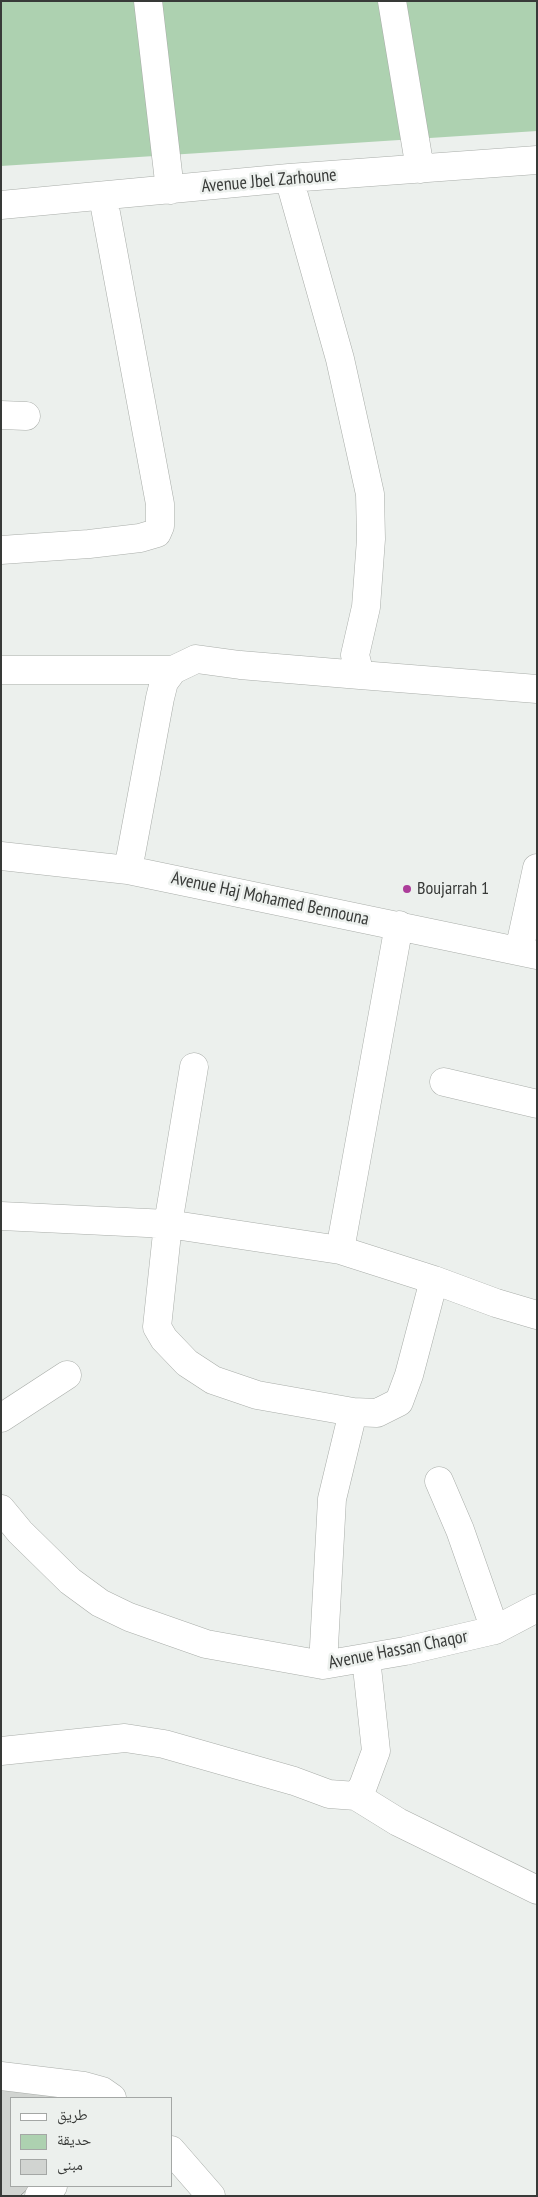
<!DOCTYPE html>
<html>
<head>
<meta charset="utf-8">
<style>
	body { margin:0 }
	#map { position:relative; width:538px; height:2197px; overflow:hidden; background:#ecf0ed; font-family:"PT Sans Narrow","Noto Naskh Arabic",sans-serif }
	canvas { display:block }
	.frame { position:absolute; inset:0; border:2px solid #383a38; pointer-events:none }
	.legend { position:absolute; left:10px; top:2097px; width:162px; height:90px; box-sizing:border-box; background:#ecf0ed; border:1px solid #a4a7a5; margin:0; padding:6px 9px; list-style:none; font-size:15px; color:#383a38 }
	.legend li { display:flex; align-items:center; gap:10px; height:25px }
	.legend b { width:25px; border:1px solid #a4a7a5 }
</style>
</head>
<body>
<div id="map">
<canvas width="538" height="2197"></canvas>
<div class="frame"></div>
<ul class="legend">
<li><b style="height:6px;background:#fff"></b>طريق</li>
<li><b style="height:14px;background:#add1b0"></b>حديقة</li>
<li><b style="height:14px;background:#d1d4d1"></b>مبنى</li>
</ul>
</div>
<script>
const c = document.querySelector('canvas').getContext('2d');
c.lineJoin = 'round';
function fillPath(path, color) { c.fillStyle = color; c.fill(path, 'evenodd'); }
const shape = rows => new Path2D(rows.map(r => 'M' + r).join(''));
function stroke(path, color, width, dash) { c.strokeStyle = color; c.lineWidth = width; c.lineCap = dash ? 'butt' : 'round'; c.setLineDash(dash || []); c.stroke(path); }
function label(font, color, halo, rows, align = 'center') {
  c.font = font + ' "PT Sans Narrow",sans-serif'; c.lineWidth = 5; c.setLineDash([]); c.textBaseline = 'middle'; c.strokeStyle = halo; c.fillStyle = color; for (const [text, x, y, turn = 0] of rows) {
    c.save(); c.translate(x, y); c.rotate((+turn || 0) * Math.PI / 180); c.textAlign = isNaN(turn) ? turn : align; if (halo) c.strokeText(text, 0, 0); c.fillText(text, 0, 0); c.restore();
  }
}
fillPath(shape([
	[1,1,537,1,537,131,1,166]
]), '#add1b0');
const building = shape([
	[1,2089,95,2098,11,2098,11,2186,31,2186,20,2196,1,2196,1,2089]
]);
fillPath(building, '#d1d4d1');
stroke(building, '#959895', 1);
const minor = shape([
	[148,1,170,190],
	[392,1,420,169],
	[1,205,289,178,537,160],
	[1,415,26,416],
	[1,550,89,544,140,538,157,533,160,526,160,504,103,197],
	[1,670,173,670],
	[360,675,537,689],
	[1,856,128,870,537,955],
	[128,870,160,698,164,682,173,670,196,659,240,665,360,675,355,655,366,607,371,539,370,494,340,359,289,178],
	[519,951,537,868],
	[194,1067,168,1224,157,1327,164,1339,187,1363,213,1380,257,1395,353,1412,377,1413,399,1402,409,1375,434,1280],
	[444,1082,537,1104],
	[1,1216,168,1224,340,1250,434,1280,496,1303,537,1315],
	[340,1250,399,925],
	[1,1418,67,1375],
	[439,1481,460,1530,495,1630],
	[1,1509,20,1532,70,1581,100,1603,129,1617,206,1644,323,1665,405,1651,495,1630,537,1608],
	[323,1665,332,1499,353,1412],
	[1,1751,125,1738,164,1744,294,1781,329,1794,356,1796,363,1786,376,1751,366,1658],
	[356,1796,398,1822,537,1890],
	[1,2076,84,2086,102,2091,112,2098],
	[171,2150,211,2196],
	[39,2196,53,2186]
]);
stroke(minor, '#a9ada9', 29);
stroke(minor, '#fff', 28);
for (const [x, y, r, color] of [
	[407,889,5,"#ac3d9a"]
]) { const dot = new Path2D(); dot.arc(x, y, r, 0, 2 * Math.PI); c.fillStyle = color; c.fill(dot); stroke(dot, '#ecf0ed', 2); }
label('18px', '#383a38', '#ecf0ed', [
	["Avenue Jbel Zarhoune",269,181,-5],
	["Avenue Haj Mohamed Bennouna",270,899,12],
	["Avenue Hassan Chaqor",398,1650,-11]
]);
label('18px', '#383a38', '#ecf0ed', [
	["Boujarrah 1",417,889]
], 'left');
</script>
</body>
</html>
